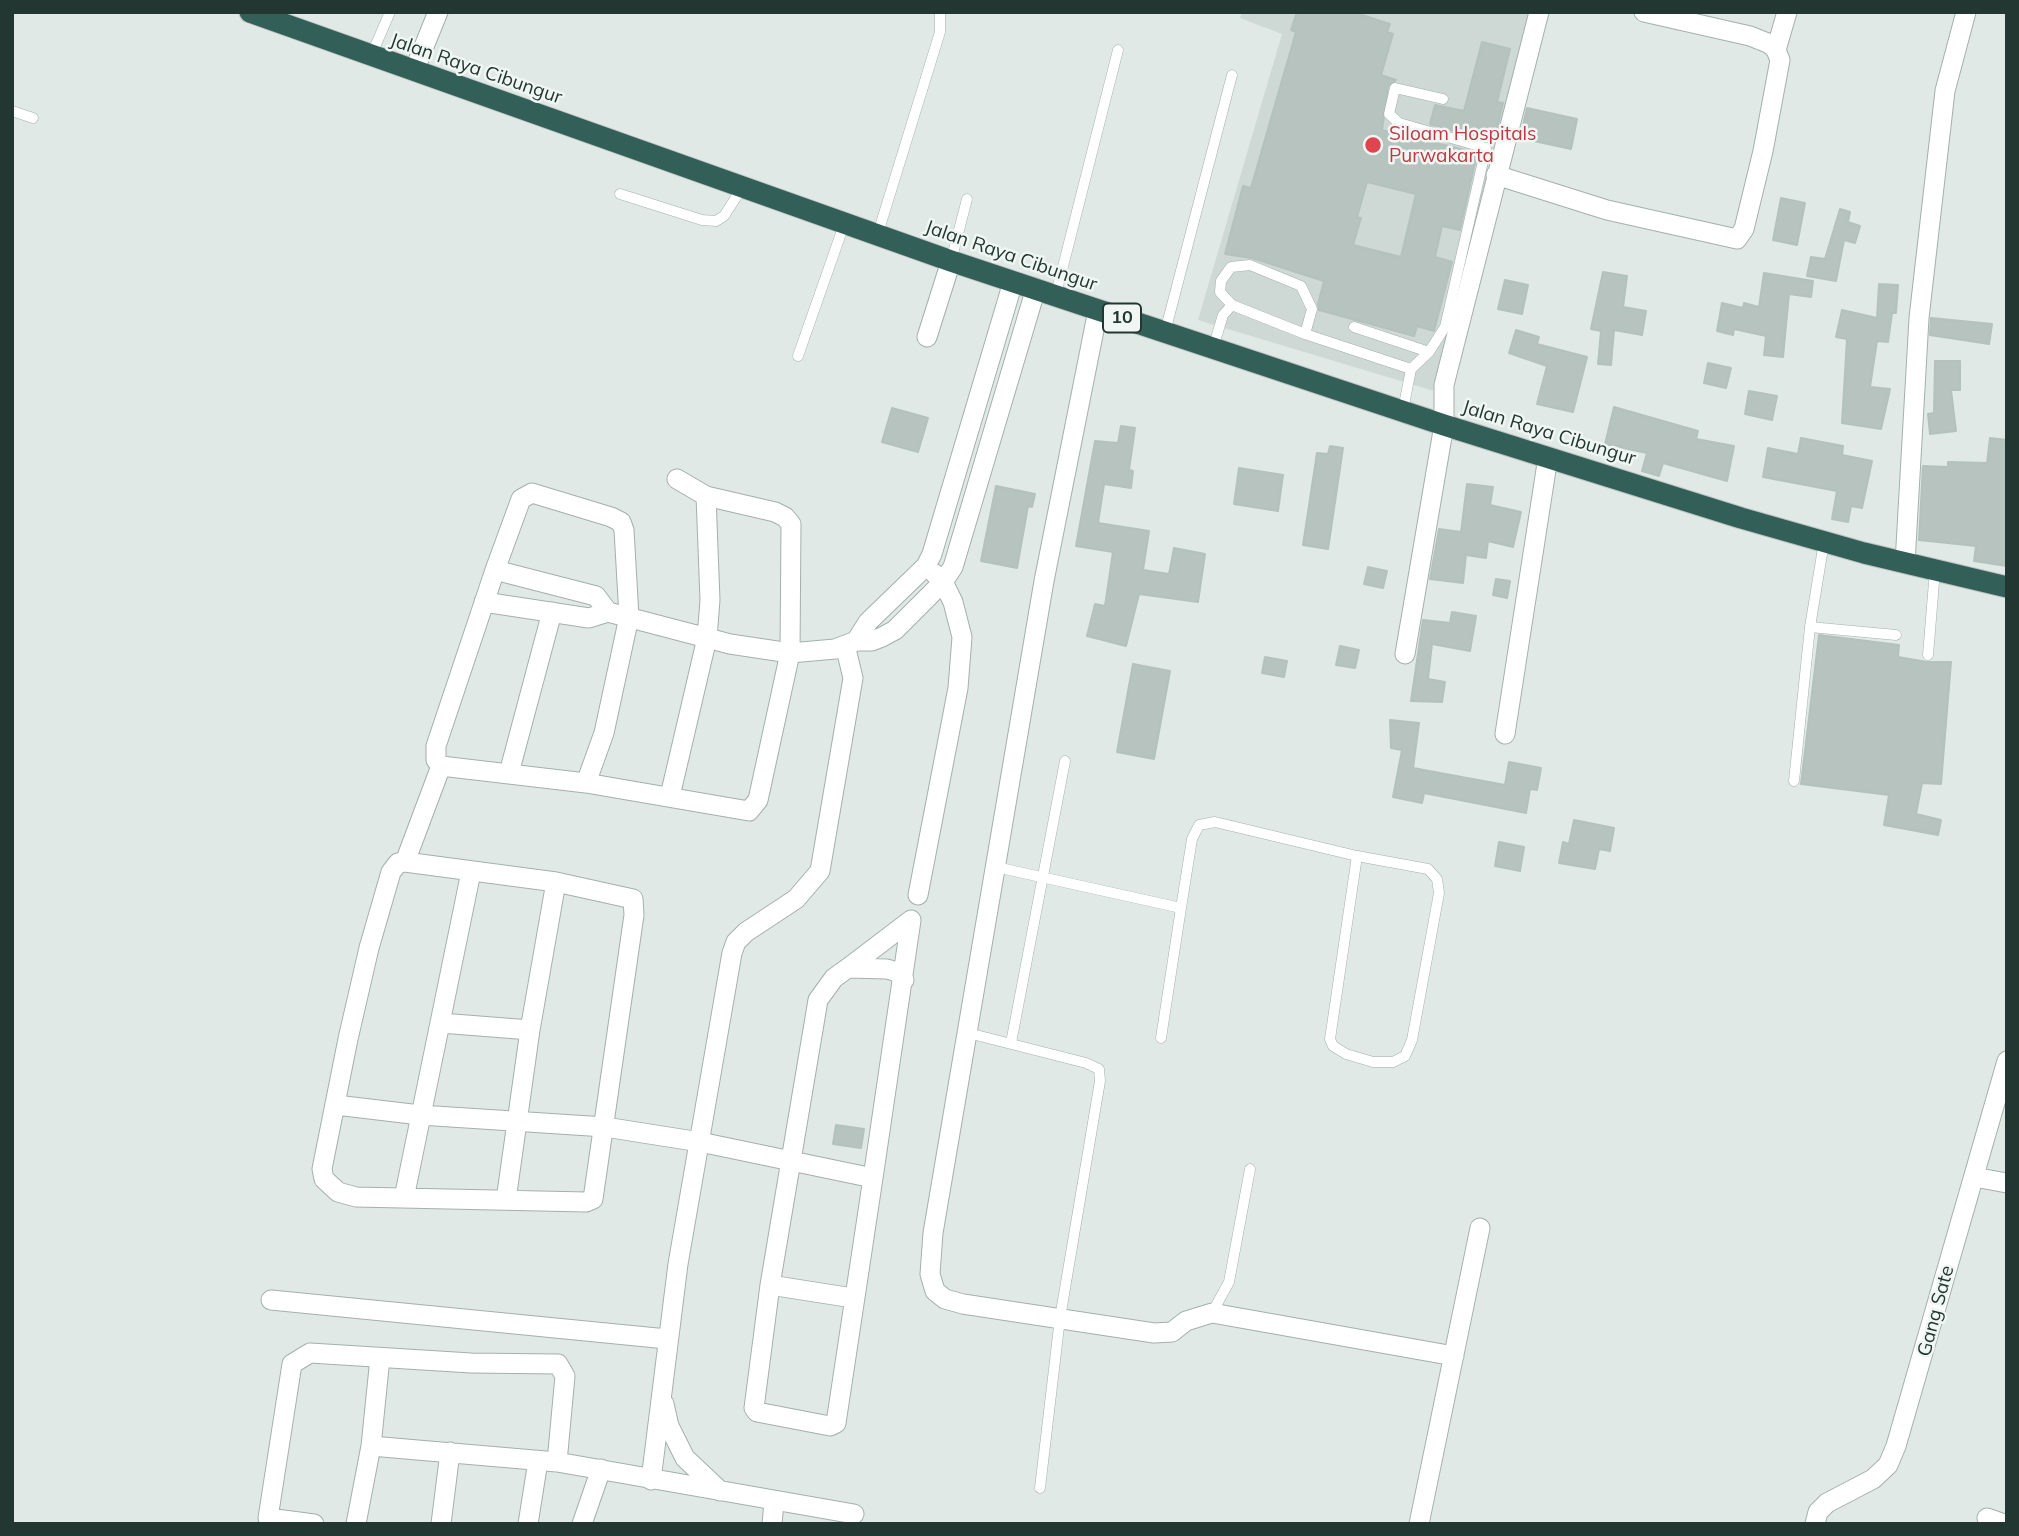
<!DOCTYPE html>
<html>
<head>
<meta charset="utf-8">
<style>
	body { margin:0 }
	#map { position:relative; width:2019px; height:1536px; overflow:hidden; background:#e0e9e5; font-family:Mulish,sans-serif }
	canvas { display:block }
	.frame { position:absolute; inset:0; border:14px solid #233732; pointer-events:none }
</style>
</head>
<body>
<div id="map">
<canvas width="2019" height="1536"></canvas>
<div class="frame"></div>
</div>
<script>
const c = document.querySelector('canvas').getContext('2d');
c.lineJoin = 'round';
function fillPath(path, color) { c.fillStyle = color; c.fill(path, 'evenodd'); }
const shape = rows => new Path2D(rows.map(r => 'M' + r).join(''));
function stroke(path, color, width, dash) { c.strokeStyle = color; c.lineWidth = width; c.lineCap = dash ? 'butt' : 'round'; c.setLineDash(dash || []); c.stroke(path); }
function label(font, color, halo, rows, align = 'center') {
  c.font = font + ' Mulish,sans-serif'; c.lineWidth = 5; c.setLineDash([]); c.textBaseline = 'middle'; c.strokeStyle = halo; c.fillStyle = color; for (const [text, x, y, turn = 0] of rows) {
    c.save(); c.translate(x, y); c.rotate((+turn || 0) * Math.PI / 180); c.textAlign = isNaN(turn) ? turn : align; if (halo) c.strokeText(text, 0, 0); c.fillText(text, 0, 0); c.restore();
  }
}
fillPath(shape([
	[1242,12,1532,12,1434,391,1198,320,1282,34,1240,18]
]), '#ced8d4');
const building = shape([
	[1297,12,1362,12,1362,15,1390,24,1387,32,1393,34,1381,75,1396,80,1388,86,1382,130,1477,153,1460,230,1442,226,1435,257,1452,262,1434,331,1417,326,1414,336,1319,310,1318,304,1324,281,1252,258,1225,254,1243,186,1251,188,1296,32,1291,30,1297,12],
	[1367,182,1416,194,1401,257,1353,245,1361,218,1357,217,1367,182],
	[1482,42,1510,49,1497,102,1503,103,1496,133,1490,131,1488,139,1483,139,1430,124,1435,105,1464,111,1482,42],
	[1527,108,1577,119,1571,149,1520,138,1527,108],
	[1781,198,1805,203,1797,245,1773,240,1781,198],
	[1840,209,1850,212,1848,222,1860,226,1855,243,1844,240,1836,281,1807,276,1811,257,1825,259,1840,209],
	[1603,272,1627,276,1623,307,1646,311,1642,335,1614,330,1611,365,1598,364,1601,331,1591,329,1603,272],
	[1764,273,1813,281,1811,297,1789,294,1783,357,1764,355,1766,336,1734,329,1733,335,1717,331,1722,303,1743,308,1744,303,1759,307,1764,273],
	[1505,280,1528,285,1522,314,1498,309,1505,280],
	[1879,284,1898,285,1896,313,1892,313,1888,342,1877,341,1870,387,1890,389,1881,429,1842,423,1847,339,1836,337,1842,310,1877,318,1879,284],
	[1931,318,1992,324,1989,344,1930,335,1931,318],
	[1516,330,1539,337,1537,344,1587,357,1573,412,1537,404,1547,366,1509,353,1516,330],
	[1935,361,1960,361,1960,390,1951,390,1956,431,1930,434,1928,414,1934,413,1935,361],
	[1708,363,1731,368,1726,388,1704,383,1708,363],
	[1749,391,1777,396,1772,420,1745,414,1749,391],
	[1614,407,1698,431,1696,439,1734,446,1727,481,1663,463,1659,476,1642,471,1647,453,1605,444,1614,407],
	[892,408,928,418,918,452,882,442,892,408],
	[1121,426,1135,428,1129,470,1133,471,1131,488,1104,484,1098,523,1149,531,1143,570,1169,574,1174,548,1205,554,1198,602,1139,594,1126,646,1087,636,1095,604,1105,606,1113,552,1076,546,1095,441,1118,443,1121,426],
	[1801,438,1843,446,1842,455,1872,461,1862,508,1851,506,1848,522,1832,519,1837,491,1763,477,1768,448,1798,454,1801,438],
	[1990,438,2007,440,2007,566,1974,561,1976,546,1919,540,1923,466,1948,467,1948,462,1987,463,1990,438],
	[1330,446,1343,448,1328,549,1303,545,1317,453,1328,454,1330,446],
	[1239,468,1283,475,1278,511,1234,504,1239,468],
	[1467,484,1493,487,1490,505,1521,512,1513,547,1488,541,1486,558,1466,555,1463,583,1430,579,1439,529,1461,532,1467,484],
	[996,486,1035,494,1032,507,1028,506,1017,568,981,561,996,486],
	[1368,567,1387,571,1383,588,1364,584,1368,567],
	[1496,579,1510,581,1507,598,1493,595,1496,579],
	[1452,612,1476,616,1470,651,1432,644,1428,679,1445,682,1442,702,1411,701,1423,620,1450,623,1452,612],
	[1819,635,1899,645,1898,657,1927,662,1951,662,1941,784,1922,783,1916,814,1941,820,1938,835,1884,825,1889,795,1801,784,1819,635],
	[1340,646,1359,650,1355,668,1336,665,1340,646],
	[1265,657,1287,661,1284,677,1262,673,1265,657],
	[1133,664,1170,671,1154,759,1117,752,1133,664],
	[1390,720,1419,723,1413,768,1505,785,1509,762,1541,768,1537,790,1530,789,1526,813,1424,793,1422,803,1393,797,1402,750,1391,748,1390,720],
	[1574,820,1614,828,1610,851,1599,849,1595,869,1559,863,1563,842,1569,844,1574,820],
	[1499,842,1524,847,1520,871,1495,866,1499,842],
	[836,1125,864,1129,861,1148,833,1144,836,1125]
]);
fillPath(building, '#b6c3be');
stroke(building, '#b3c2bc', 2);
const lane = shape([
	[371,56,390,12],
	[12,111,33,118],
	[620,194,702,220,716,221,724,216,742,188],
	[878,233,940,32,940,12],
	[951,261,967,199],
	[1056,294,1118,50],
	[1354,327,1429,352],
	[1165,332,1232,75],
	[1305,334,1312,309,1301,286,1250,265,1231,267,1221,281,1220,292,1232,305,1305,334,1411,369,1403,410],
	[1213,348,1223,315,1232,305],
	[798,356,845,222],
	[1411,369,1429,352,1445,327,1486,148,1399,123,1389,114,1395,88,1443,99],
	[1810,627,1896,635],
	[1928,655,1935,570],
	[1794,781,1810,627,1824,542],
	[996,867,1181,908,1161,1038],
	[1181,908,1192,839,1199,825,1215,822,1357,856,1428,869,1437,879,1439,893,1412,1040,1405,1056,1393,1062,1373,1062,1346,1054,1333,1046,1330,1039,1357,856],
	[968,1033,1086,1063,1099,1069,1100,1081,1060,1318,1040,1488],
	[1011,1043,1065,761],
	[1212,1313,1229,1282,1250,1169]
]);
const street = shape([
	[1776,50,1787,12],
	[414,71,438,12],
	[1496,175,1607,210,1737,239,1744,229,1763,151,1780,60,1776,50,1770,44,1750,36,1644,12],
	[1098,310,1044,581,933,1233,930,1274,935,1291,945,1299,963,1304,1154,1333,1172,1332,1186,1321,1212,1313,1454,1356],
	[927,337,951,261],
	[1905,563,1919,318,1945,91,1966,12],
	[495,570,596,596,608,612],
	[484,602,589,618,608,612,730,644,790,653,835,649,856,641,872,641,882,637,895,630,943,582,953,567,1036,288],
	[856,641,868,622,926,566,932,554,1013,282],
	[1405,654,1444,425,1444,385,1539,12],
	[1505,734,1548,457],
	[509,773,552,612],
	[586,783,604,733,629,617,624,530,621,522,611,517,532,493,521,499,495,570,436,746,436,760,441,766,586,783,749,811,758,800,790,653,791,524,785,517,775,512,706,496,677,479],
	[670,796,707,638,710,600,706,496],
	[405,862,556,882,633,899,634,915,593,1199,586,1202,356,1197,338,1192,324,1179,322,1169,348,1039,369,948,391,872,398,863,405,862],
	[405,862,441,766],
	[918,895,958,688,962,637,953,602,943,582,935,574],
	[441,1023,530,1030],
	[336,1105,420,1115,605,1127,700,1142,873,1178,911,920,848,968],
	[1974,1177,2007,1183],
	[873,1178,836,1423,830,1426,757,1412,754,1408,770,1285,818,1000,834,978,848,968,887,969,897,972,904,980],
	[404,1198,471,872],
	[506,1200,530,1030,556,882],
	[770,1285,853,1298],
	[271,1300,667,1339],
	[664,1404,669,1426,685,1458,720,1491],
	[371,1446,557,1462,854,1514],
	[651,1480,678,1264,732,953,736,942,746,932,796,899,820,871,853,678,845,645],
	[1987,1518,2004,1524],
	[314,1524,268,1518,292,1364,310,1353,471,1363,558,1364,565,1376,557,1462],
	[356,1524,371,1446,380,1358],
	[441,1524,450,1452],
	[528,1524,538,1461],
	[582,1524,601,1469],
	[772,1524,774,1502],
	[1419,1524,1480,1228],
	[1815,1524,1818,1512,1827,1503,1873,1479,1888,1465,1896,1446,2007,1061]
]);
const highway = shape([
	[250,12,951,261,1444,425,1741,518,1864,553,2007,587]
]);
stroke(lane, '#a4b0ac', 11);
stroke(street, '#a4b0ac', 21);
stroke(highway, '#bdc3c2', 23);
stroke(lane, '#fff', 10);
stroke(street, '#fff', 19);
stroke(highway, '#326058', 21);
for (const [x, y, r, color] of [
	[1373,145,9,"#e0444e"]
]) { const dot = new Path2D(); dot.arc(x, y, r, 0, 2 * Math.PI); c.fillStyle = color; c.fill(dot); stroke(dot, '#f0f6f3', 2.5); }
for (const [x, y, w] of [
	[1122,318,38]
]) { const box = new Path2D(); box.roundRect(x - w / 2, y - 14.5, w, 29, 5); c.fillStyle = '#f0f6f3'; c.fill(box); stroke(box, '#233732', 2); }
label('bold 18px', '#233732', null, [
	["10",1122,318]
]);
label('19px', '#233732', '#f0f6f3', [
	["Jalan Raya Cibungur",476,69,19],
	["Jalan Raya Cibungur",1011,256,19],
	["Jalan Raya Cibungur",1549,433,17],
	["Gang Sate",1936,1311,-75]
]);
label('19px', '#be3a42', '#f0f6f3', [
	["Siloam Hospitals",1389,134],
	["Purwakarta",1389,156]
], 'left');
</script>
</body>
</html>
